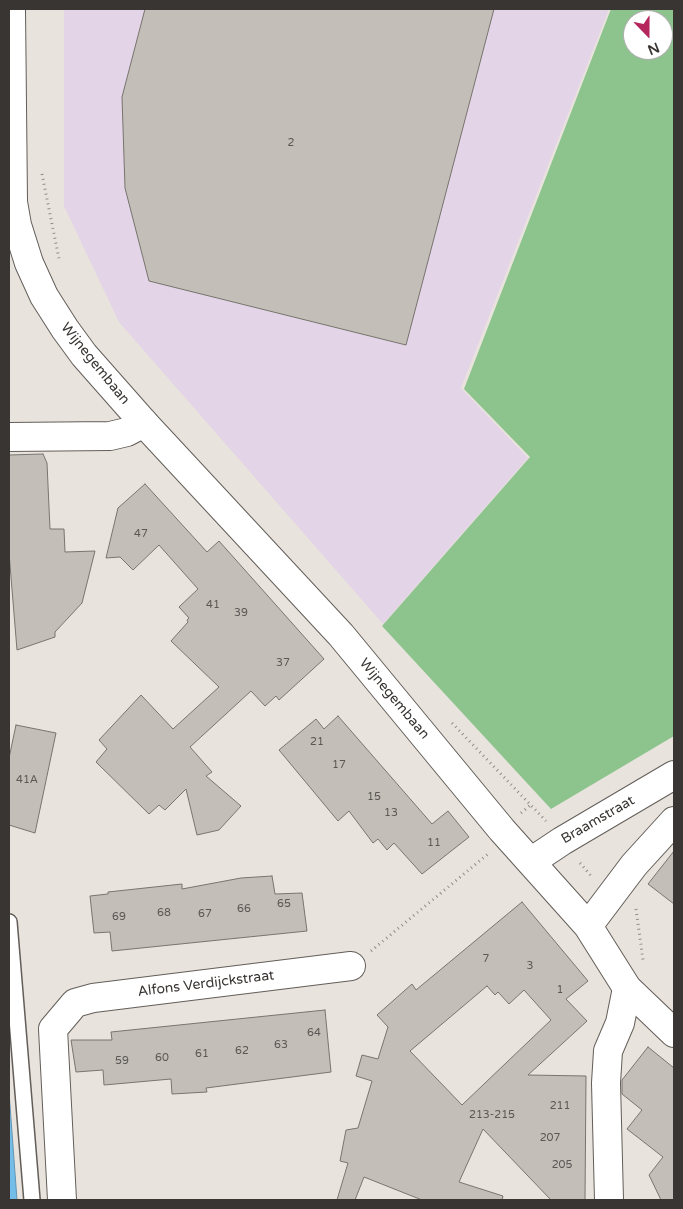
<!DOCTYPE html>
<html>
<head>
<meta charset="utf-8">
<style>
	body { margin:0 }
	#map { position:relative; width:683px; height:1209px; overflow:hidden; background:#e9e3dd; font-family:"Varela Round",sans-serif }
	canvas { display:block }
	.frame { position:absolute; inset:0; border:10px solid #383533; pointer-events:none }
	.north { position:absolute; left:623px; top:10px; width:50px; height:50px; box-sizing:border-box; background:#fff; border:1px solid #afaead; border-radius:50%; rotate:158deg; font-size:14px; font-weight:700; line-height:20px; text-align:center; color:#383533 }
	.north::after { content:''; display:block; margin:auto; width:18px; height:22px; background:#b5275c; clip-path:polygon(50% 0,100% 100%,50% 72%,0 100%) }
</style>
</head>
<body>
<div id="map">
<canvas width="683" height="1209"></canvas>
<div class="frame"></div>
<div class="north">N</div>
</div>
<script>
const c = document.querySelector('canvas').getContext('2d');
c.lineJoin = 'round';
function fillPath(path, color) { c.fillStyle = color; c.fill(path, 'evenodd'); }
const shape = rows => new Path2D(rows.map(r => 'M' + r).join(''));
function stroke(path, color, width, dash) { c.strokeStyle = color; c.lineWidth = width; c.lineCap = dash ? 'butt' : 'round'; c.setLineDash(dash || []); c.stroke(path); }
function label(font, color, halo, rows, align = 'center') {
  c.font = font + ' "Varela Round",sans-serif'; c.lineWidth = 4; c.setLineDash([]); c.textBaseline = 'middle'; c.strokeStyle = halo; c.fillStyle = color; for (const [text, x, y, turn = 0] of rows) {
    c.save(); c.translate(x, y); c.rotate((+turn || 0) * Math.PI / 180); c.textAlign = isNaN(turn) ? turn : align; if (halo) c.strokeText(text, 0, 0); c.fillText(text, 0, 0); c.restore();
  }
}
fillPath(shape([
	[64,9,609,9,461,388,528,458,383,624,119,322,64,206]
]), '#e3d4e7');
fillPath(shape([
	[611,9,674,9,674,736,551,809,382,626,530,457,464,389],
	[633,20,663,20,663,50,633,50]
]), '#8dc48e');
const water = shape([
	[9,1092,17,1200,9,1200,9,1092]
]);
fillPath(water, '#73bde8');
stroke(water, '#6194b2', 1);
const building = shape([
	[145,9,494,9,406,345,149,281,125,188,122,97,145,9],
	[43,454,47,463,50,529,64,529,65,552,95,551,82,603,55,632,55,637,17,650,9,553,9,455,43,454],
	[145,484,207,552,219,541,324,659,279,700,276,696,265,706,251,691,190,747,212,772,206,776,241,806,219,830,197,835,186,789,165,810,159,805,149,814,96,762,107,749,99,740,141,695,173,729,219,687,171,641,188,622,187,620,189,618,179,607,198,589,159,545,133,570,120,557,106,558,118,508,145,484],
	[338,716,432,824,448,811,469,837,422,874,394,843,387,850,378,839,373,843,349,811,338,821,279,750,316,719,324,729,338,716],
	[16,725,56,733,35,833,9,825,9,758,16,725],
	[674,851,674,904,648,884,674,851],
	[272,876,275,894,302,893,307,931,112,951,110,932,94,933,90,896,108,894,108,892,182,884,182,889,241,878,272,876],
	[522,902,588,981,566,999,587,1021,528,1075,586,1076,585,1200,551,1200,483,1129,459,1182,503,1196,502,1200,422,1200,364,1177,355,1200,337,1200,348,1163,340,1161,346,1130,358,1128,372,1081,356,1076,362,1055,378,1059,388,1027,377,1015,412,984,416,990,522,902],
	[487,986,495,995,498,992,509,1004,524,990,551,1020,462,1105,410,1051,487,986],
	[325,1010,331,1072,206,1088,207,1092,172,1094,171,1079,104,1085,103,1070,76,1072,71,1040,112,1040,111,1032,325,1010],
	[648,1047,674,1068,674,1200,661,1200,649,1175,663,1157,627,1129,642,1110,622,1094,622,1080,648,1047]
]);
fillPath(building, '#c3beb8');
stroke(building, '#78746e', 1);
const lane = shape([
	[9,922,32,1200]
]);
const street = shape([
	[9,437,110,436,127,432,144,423],
	[62,1200,53,1029,75,1003,93,998,351,966],
	[609,1200,606,1083,608,1051,620,1023,627,988]
]);
const secondary = shape([
	[11,9,13,202,17,225,29,263,44,296,65,329,84,355,144,423,341,635,502,830,588,926,627,988,674,1033],
	[532,861,562,841,674,775],
	[588,926,634,865,674,821]
]);
stroke(lane, '#635e59', 18);
stroke(street, '#635e59', 30);
stroke(secondary, '#635e59', 30);
stroke(shape([
	[42,174,59,259],
	[452,723,546,821],
	[521,813,532,804],
	[580,863,592,877],
	[636,909,643,960],
	[371,951,488,854]
]), '#918d89', 3, [1, 4]);
stroke(lane, '#fff', 15);
stroke(street, '#fff', 28);
stroke(secondary, '#fff', 28);
label('11px', '#5b5754', null, [
	["2",291,143],
	["47",141,534],
	["41",213,605],
	["39",241,613],
	["37",283,663],
	["21",317,742],
	["17",339,765],
	["41A",27,780],
	["15",374,797],
	["13",391,813],
	["11",434,843],
	["65",284,904],
	["66",244,909],
	["68",164,913],
	["67",205,914],
	["69",119,917],
	["7",486,959],
	["3",530,966],
	["1",560,990],
	["64",314,1033],
	["63",281,1045],
	["62",242,1051],
	["61",202,1054],
	["60",162,1058],
	["59",122,1061],
	["211",560,1106],
	["213-215",492,1115],
	["207",550,1138],
	["205",562,1165]
]);
label('14px', '#383533', '#fff', [
	["Wijnegembaan",95,364,51],
	["Wijnegembaan",394,699,50],
	["Braamstraat",598,820,-30],
	["Alfons Verdijckstraat",206,984,-7]
]);
</script>
</body>
</html>
